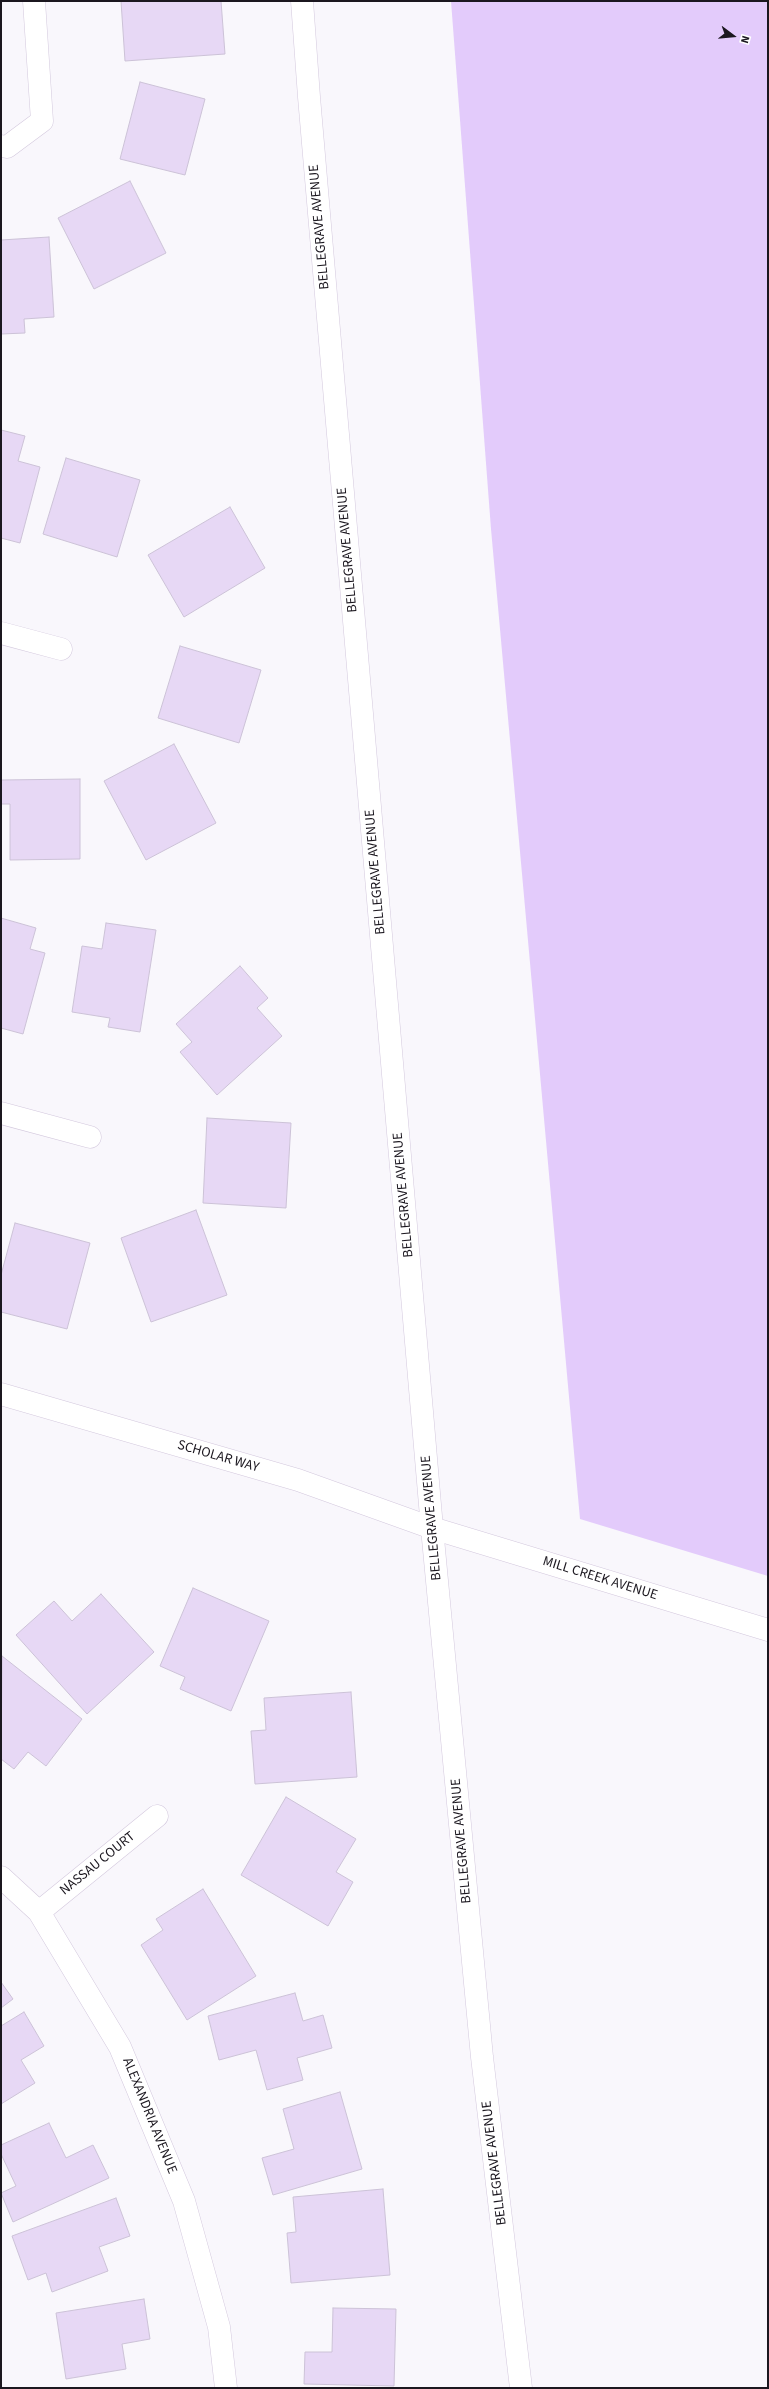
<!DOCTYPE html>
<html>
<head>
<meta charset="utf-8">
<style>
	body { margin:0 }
	#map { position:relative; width:769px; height:2389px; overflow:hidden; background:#f9f7fc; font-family:"Source Sans 3",sans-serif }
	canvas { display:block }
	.frame { position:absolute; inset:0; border:2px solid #1b171f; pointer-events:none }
	.north { position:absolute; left:713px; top:16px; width:40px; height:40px; -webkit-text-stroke:3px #fff; paint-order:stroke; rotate:106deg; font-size:11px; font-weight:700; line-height:16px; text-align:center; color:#1b171f }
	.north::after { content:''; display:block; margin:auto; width:14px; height:18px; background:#1b171f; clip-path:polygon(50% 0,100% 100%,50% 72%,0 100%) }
</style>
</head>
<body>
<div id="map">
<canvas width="769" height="2389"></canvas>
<div class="frame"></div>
<div class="north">N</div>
</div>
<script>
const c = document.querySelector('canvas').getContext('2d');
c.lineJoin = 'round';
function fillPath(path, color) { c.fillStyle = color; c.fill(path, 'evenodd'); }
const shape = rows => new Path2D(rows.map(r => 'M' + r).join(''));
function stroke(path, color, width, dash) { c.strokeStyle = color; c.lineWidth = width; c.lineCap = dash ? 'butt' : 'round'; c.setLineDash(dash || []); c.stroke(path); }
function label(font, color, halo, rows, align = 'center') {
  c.font = font + ' "Source Sans 3",sans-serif'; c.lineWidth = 4; c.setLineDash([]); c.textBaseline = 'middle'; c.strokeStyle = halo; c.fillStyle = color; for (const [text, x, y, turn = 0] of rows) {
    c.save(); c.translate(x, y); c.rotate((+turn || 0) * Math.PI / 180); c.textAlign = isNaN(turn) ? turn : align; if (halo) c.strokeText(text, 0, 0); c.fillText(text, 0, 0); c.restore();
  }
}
fillPath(shape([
	[451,1,768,1,768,1576,580,1519,491,529]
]), '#e3cbfb');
const building = shape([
	[121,1,221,1,225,54,125,61,121,1],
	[140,82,205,99,185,175,120,159,140,82],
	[130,181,166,253,94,289,58,218,130,181],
	[49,237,54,317,24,319,25,333,1,334,1,240,49,237],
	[1,430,25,436,18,461,40,467,20,543,1,538,1,430],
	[66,458,140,480,117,557,43,534,66,458],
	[230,507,265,568,184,617,148,555,230,507],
	[180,646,261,670,239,743,158,718,180,646],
	[174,744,216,823,146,860,104,781,174,744],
	[80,779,80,859,10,860,10,804,1,804,1,780,80,779],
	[1,918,36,928,30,949,45,953,23,1034,1,1028,1,918],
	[106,923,156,930,140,1032,108,1027,110,1018,72,1012,82,946,102,949,106,923],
	[240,966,268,998,257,1008,282,1036,217,1095,180,1052,192,1042,176,1024,240,966],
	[207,1118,291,1123,286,1208,203,1203,207,1118],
	[196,1210,227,1295,151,1322,121,1238,196,1210],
	[15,1223,90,1243,67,1329,1,1312,1,1275,15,1223],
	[193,1588,269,1621,231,1711,180,1689,185,1677,160,1666,193,1588],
	[101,1594,154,1652,87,1714,16,1635,54,1601,72,1621,101,1594],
	[2,1656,82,1719,46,1766,28,1752,14,1769,1,1759,2,1656],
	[351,1692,357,1777,255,1784,251,1731,266,1730,264,1698,351,1692],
	[286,1797,356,1839,336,1872,353,1882,328,1926,241,1875,286,1797],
	[203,1889,256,1976,187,2020,141,1945,163,1930,156,1919,203,1889],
	[1,1982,13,1999,1,2008,1,1982],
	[295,1993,303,2021,323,2015,332,2048,297,2058,303,2080,267,2090,256,2050,219,2060,208,2016,295,1993],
	[24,2012,44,2046,21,2060,35,2083,1,2104,1,2026,24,2012],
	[340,2092,362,2169,273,2195,262,2158,294,2149,283,2109,340,2092],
	[49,2123,66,2158,93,2145,109,2178,13,2222,1,2193,16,2186,1,2154,1,2145,49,2123],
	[383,2189,390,2275,291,2283,287,2233,296,2232,293,2197,383,2189],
	[116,2198,130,2236,99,2247,108,2271,52,2292,46,2273,28,2280,12,2236,116,2198],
	[144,2299,150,2339,122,2344,126,2369,66,2379,56,2313,144,2299],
	[333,2308,396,2309,394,2386,304,2384,305,2352,332,2352,333,2308]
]);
fillPath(building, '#e7d8f5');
stroke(building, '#ccc2d7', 1);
const minor = shape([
	[1,146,7,147,42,121,34,1],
	[1,633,61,649],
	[1,1113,90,1137],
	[1,1394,298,1480,432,1528,768,1630],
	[1,1877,39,1912,120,2047,184,2201,219,2327,226,2388],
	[39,1912,157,1816]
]);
const major = shape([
	[302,1,309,97,432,1528,482,2057,521,2388]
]);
stroke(minor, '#d3c8dd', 23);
stroke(major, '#d3c8dd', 23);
stroke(minor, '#fff', 22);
stroke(major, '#fff', 22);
label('14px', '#1b171f', '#fff', [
	["BELLEGRAVE AVENUE",320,227,-95],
	["BELLEGRAVE AVENUE",348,550,-95],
	["BELLEGRAVE AVENUE",376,872,-95],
	["BELLEGRAVE AVENUE",404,1195,-95],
	["SCHOLAR WAY",218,1457,16],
	["BELLEGRAVE AVENUE",432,1518,-95],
	["MILL CREEK AVENUE",600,1579,17],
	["BELLEGRAVE AVENUE",462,1841,-95],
	["NASSAU COURT",98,1864,-39],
	["ALEXANDRIA AVENUE",149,2116,68],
	["BELLEGRAVE AVENUE",495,2163,-97]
]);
</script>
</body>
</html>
